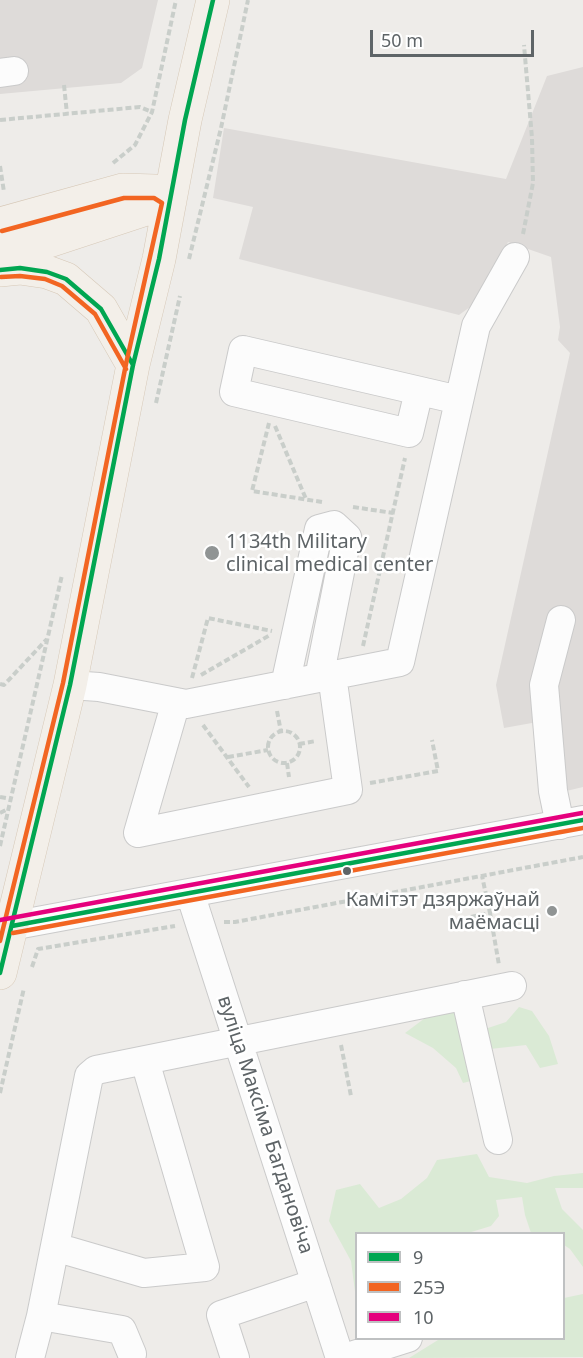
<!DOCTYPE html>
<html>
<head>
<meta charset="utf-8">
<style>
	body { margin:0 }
	#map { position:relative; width:583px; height:1358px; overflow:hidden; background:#eeece9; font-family:"Noto Sans",sans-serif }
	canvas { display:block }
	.legend { position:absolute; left:355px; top:1232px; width:210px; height:108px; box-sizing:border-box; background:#fff; border:2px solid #bfc1c2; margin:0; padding:8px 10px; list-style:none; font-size:18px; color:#5e6467 }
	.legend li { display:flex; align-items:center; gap:12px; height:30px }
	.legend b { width:30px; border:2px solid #bfc1c2 }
	.scale { position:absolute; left:370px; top:30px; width:164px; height:27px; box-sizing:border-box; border:3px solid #5e6467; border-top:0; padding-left:8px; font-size:18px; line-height:21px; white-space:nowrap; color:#5e6467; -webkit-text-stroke:4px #fff; paint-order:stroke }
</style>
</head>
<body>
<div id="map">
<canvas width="583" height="1358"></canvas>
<ul class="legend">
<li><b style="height:8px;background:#00a651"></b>9</li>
<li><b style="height:8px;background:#f26522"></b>25Э</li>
<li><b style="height:8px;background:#e5007d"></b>10</li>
</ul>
<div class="scale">50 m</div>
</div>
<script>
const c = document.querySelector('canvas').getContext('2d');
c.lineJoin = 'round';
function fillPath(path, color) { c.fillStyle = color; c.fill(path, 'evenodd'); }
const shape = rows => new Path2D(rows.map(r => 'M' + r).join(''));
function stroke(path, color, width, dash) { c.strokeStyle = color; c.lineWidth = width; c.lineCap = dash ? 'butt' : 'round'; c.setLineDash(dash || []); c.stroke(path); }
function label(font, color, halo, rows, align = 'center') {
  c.font = font + ' "Noto Sans",sans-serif'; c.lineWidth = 5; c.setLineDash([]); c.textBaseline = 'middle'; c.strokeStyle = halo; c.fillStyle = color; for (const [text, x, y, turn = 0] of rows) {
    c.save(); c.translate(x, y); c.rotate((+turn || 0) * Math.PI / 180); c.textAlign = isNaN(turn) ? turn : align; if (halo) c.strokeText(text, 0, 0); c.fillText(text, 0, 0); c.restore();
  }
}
fillPath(shape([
	[0,0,158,0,142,68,121,83,0,94],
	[583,67,583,787,558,793,543,721,504,728,496,685,570,353,558,340,560,327,551,257,508,242,481,299,459,315,239,259,253,207,213,198,224,128,506,179,547,76]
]), '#dedbd9');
fillPath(shape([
	[519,1007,532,1011,549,1036,558,1064,540,1068,526,1045,490,1049,479,1079,463,1083,456,1068,433,1048,405,1033,425,1018,447,1013,475,1012,485,1029,506,1022],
	[477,1154,489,1177,527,1183,554,1176,583,1173,583,1188,555,1188,562,1209,583,1230,583,1267,570,1249,564,1245,564,1234,531,1233,525,1215,522,1197,496,1200,499,1216,491,1226,468,1233,356,1234,356,1299,351,1261,329,1221,336,1190,360,1184,379,1208,401,1199,427,1178,437,1160],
	[583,1294,583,1357,409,1358,438,1340,447,1339,564,1338,564,1298]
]), '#daead5');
const minor = shape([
	[0,73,14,71],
	[419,391,409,433,234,392,243,350,459,400],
	[70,685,99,687,186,704,400,662,476,326,515,257],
	[285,685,319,529,334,525,347,537,319,678],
	[176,702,138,833,348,790,332,675],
	[560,825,553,791,544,685,561,620],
	[190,893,340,1358],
	[0,928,583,820],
	[465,995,498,1140],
	[55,1247,144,1273,205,1267,145,1061],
	[41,1316,89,1076,96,1070,512,986],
	[30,1358,41,1316,122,1330,132,1354],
	[235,1358,221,1315,316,1283],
	[344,1358,408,1338]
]);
const major = shape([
	[0,224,123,190,155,191,162,193,170,201],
	[0,257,170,201],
	[0,270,20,268,47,272,66,279,101,309,133,365],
	[0,973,70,685,133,365,159,259,185,120,213,0]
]);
stroke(minor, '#cacaca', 30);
stroke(major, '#d6c8b7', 34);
stroke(shape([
	[64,85,67,114],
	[0,120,140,107,152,112],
	[113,163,135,145,152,112,176,0],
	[0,166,4,192],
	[523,234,533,183,532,138,524,45],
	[189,259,221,128,248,0],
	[156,403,180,296],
	[269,423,252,491,322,502],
	[275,426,306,499],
	[353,507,393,513],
	[363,646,405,458],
	[201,675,270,635],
	[192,678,208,618,272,631],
	[0,684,4,685,47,639],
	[277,711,281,732],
	[203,725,249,787],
	'268 747a16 16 0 1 1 32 0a16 16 0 1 1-32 0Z',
	[299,744,316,741],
	[228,757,268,750],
	[287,763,289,777],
	[370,783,438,771,432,740],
	[0,797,11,799],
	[0,813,8,809],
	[0,846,62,575],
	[490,913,499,965],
	[224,922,235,922,583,857],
	[467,922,466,918,490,913,482,876],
	[32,967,38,949,175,926],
	[341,1045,351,1096],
	[0,1093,24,988]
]), '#c9ceca', 4, [6, 3]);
stroke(minor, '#fcfcfc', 28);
stroke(major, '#f3efe9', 33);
stroke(shape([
	[0,270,20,268,47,272,66,279,101,309,133,365],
	[12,926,583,820],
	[0,973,70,685,133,365,159,259,185,120,213,0]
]), '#00a651', 4.5);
stroke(shape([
	[1,277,20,276,45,279,62,286,95,314,126,369],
	[13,933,583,828],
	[0,941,63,683,126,364,162,203,154,198,124,198,2,231]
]), '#f26522', 4.5);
stroke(shape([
	[0,920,582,813]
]), '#e5007d', 4.5);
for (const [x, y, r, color] of [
	[212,553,8,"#909494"],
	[347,871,5,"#5e6467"],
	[552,911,6,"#909494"]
]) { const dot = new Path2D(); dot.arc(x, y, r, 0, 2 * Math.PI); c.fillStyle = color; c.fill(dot); stroke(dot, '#fff', 2); }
label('20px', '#5e6467', '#fff', [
	["1134th Military",226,542],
	["clinical medical center",226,565],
	["Камітэт дзяржаўнай",540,900,"right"],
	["маёмасці",540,923,"right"]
], 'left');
label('20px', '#5e6467', '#fff', [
	["вуліца Максіма Багдановіча",265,1125,72]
]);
</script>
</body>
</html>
